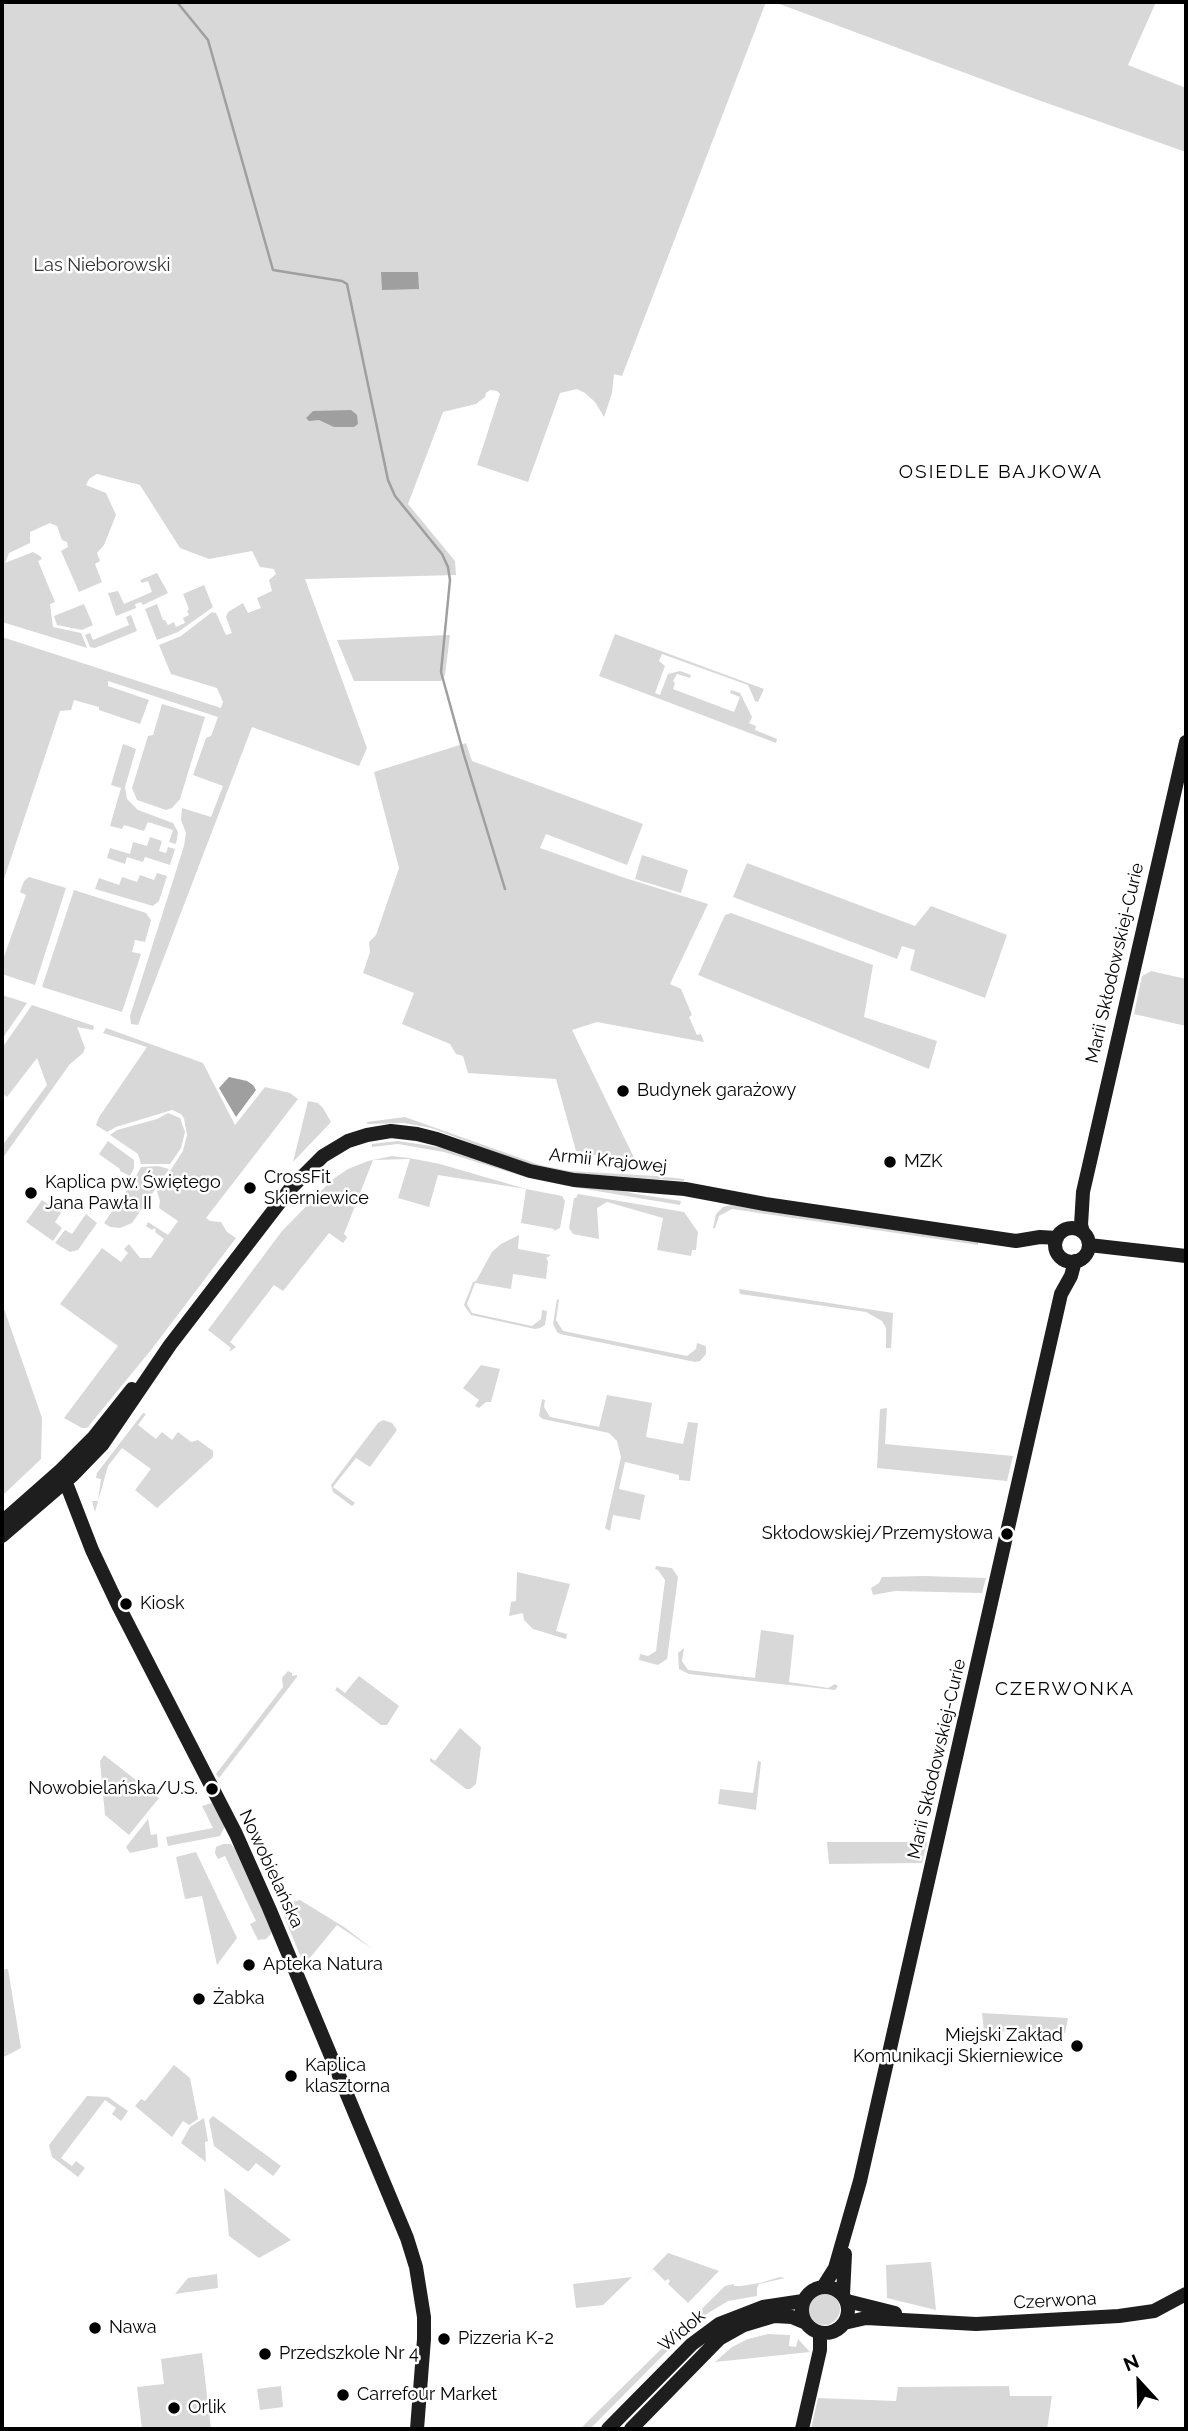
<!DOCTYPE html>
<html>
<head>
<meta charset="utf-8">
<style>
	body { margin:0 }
	#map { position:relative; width:1188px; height:2431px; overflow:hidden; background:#fff; font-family:Raleway,sans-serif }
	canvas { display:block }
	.frame { position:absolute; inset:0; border:4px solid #000; pointer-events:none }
	.north { position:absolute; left:1104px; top:2347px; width:70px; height:70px; -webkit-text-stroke:5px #fff; paint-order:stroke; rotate:338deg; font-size:19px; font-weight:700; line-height:28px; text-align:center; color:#000 }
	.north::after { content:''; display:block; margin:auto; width:24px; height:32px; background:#000; clip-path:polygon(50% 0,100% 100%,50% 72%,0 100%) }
</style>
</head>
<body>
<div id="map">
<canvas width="1188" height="2431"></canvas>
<div class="frame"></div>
<div class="north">N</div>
</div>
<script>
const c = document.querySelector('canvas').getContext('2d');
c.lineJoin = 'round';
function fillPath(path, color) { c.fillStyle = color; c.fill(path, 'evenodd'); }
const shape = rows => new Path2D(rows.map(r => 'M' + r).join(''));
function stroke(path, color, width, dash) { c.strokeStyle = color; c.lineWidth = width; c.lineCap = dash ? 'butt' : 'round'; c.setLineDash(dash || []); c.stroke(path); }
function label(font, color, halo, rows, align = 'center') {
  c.font = font + ' Raleway,sans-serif'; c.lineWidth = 5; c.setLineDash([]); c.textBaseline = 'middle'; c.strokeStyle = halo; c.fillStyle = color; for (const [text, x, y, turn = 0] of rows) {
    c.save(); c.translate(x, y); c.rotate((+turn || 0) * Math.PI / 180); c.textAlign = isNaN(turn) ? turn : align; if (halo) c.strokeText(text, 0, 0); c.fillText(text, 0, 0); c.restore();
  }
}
fillPath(shape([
	[2,2,766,2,622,376,614,374,612,393,604,417,595,402,585,393,577,389,560,393,528,482,477,465,500,394,497,391,490,390,486,393,485,397,476,404,443,412,408,504,455,561,456,575,305,579,367,748,359,766,252,727,138,1025,131,1024,130,1016,184,846,186,833,181,820,182,808,211,817,223,786,193,775,206,738,211,736,218,717,108,681,108,686,149,700,140,724,99,710,99,707,74,700,71,710,60,711,2,885,2,637,221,708,223,702,217,688,171,674,159,645,181,636,212,612,216,613,226,635,232,633,226,617,228,612,243,603,248,613,261,608,257,598,272,591,269,580,276,574,274,569,260,567,252,551,209,559,180,548,140,485,97,474,89,479,86,485,106,493,116,515,104,545,97,553,100,561,95,564,102,582,79,592,61,551,68,547,67,542,62,540,57,526,50,523,30,532,30,543,9,553,5,563,33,552,40,556,42,559,38,561,55,602,50,604,53,627,81,633,87,648,2,622],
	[774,2,1156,2,1128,65,1186,88,1186,152,1038,100],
	[157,573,168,593,143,605,141,602,135,604,136,608,116,616,108,593,118,591,124,604,152,592,148,581,142,583,140,580],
	[204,585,213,607,178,632,157,640,145,609,157,604,163,620,165,620,168,625,174,622,176,627,185,623,183,618,189,615,187,611,189,609,183,594],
	[84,604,93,625,82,630,57,625,54,616],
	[131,615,137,631,95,648,90,647,85,635,90,633,93,640,129,625,126,617],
	[615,634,764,689,758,702,755,701,748,685,662,654,659,661,665,666,655,693,660,695,668,674,680,671,691,675,690,678,677,674,673,681,675,683,673,689,734,712,740,697,730,693,731,690,740,693,752,717,749,723,756,726,755,730,777,739,776,743,599,676],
	[450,635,445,675,441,681,354,681,337,640],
	[162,704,205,717,180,799,172,808,166,810,137,800,132,788,148,736,153,735],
	[466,743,472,761,643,824,627,865,546,834,540,848,622,877,708,904,670,984,681,989,692,1015,689,1017,697,1035,701,1034,704,1042,597,1022,572,1030,637,1164,576,1151,556,1079,468,1073,463,1056,456,1054,450,1044,402,1024,414,993,363,973,370,952,369,942,376,935,399,868,374,772],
	[123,744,136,749,125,787,127,799,138,810,173,823,178,832,176,844,169,842,173,830,148,822,144,831,124,825,122,829,110,826,121,788,111,785],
	[150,837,162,841,159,851,166,853,168,847,175,849,170,865,145,857,143,862,127,857,125,864,107,858,110,848,130,854,133,842,147,846],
	[642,855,688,870,681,893,635,879],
	[747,863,915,926,931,906,1007,935,985,998,910,970,915,950,902,946,897,959,733,897],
	[157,873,167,876,159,901,153,906,95,889,99,878,119,885,122,877,137,882,140,875,154,880],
	[29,877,66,888,35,985,2,974,2,962,26,895,20,892,24,881],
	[74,890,146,913,151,920,145,942,135,940,132,952,141,954,122,1012,42,987],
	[731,913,873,965,864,1017,937,1041,929,1069,698,975,725,915],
	[1151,971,1186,979,1186,1026,1134,1014,1142,976],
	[2,995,27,1003,2,1039],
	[32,1005,94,1026,93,1030,77,1027,85,1048,83,1053,70,1064,2,1159,2,1146,47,1085,37,1058,7,1097,2,1093,2,1048],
	[106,1028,203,1063,235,1125,265,1087,290,1093,298,1099,206,1218,210,1221,221,1222,227,1232,236,1238,151,1350,87,1428,82,1428,64,1418,118,1346,60,1304,102,1248,121,1262,128,1253,124,1249,129,1244,140,1258,151,1258,164,1239,155,1232,156,1230,154,1228,152,1230,146,1226,148,1222,168,1235,178,1221,159,1208,160,1201,157,1191,183,1151,187,1135,184,1118,181,1114,172,1110,116,1127,107,1132,96,1125,99,1117,147,1047,103,1033],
	[308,1101,318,1103,323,1108,331,1122,293,1162],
	[168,1113,180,1118,185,1132,181,1148,170,1164,141,1164,138,1154,110,1135,117,1130,157,1119],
	[405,1117,540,1165,569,1171,657,1176,684,1179,684,1181,569,1173,542,1168,508,1157,431,1128,404,1123,367,1124,367,1122],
	[108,1141,134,1160,134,1168,130,1176,120,1171,120,1169,99,1154],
	[398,1141,438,1147,636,1194,681,1201,680,1205,567,1186,525,1177,444,1152,398,1144,372,1147,372,1144],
	[392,1156,409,1158,440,1164,526,1189,562,1196,565,1201,560,1228,554,1231,554,1229,521,1223,526,1189,438,1175,429,1207,398,1198,410,1159,373,1160,344,1234,347,1237,346,1239,343,1243,329,1233,283,1291,274,1285,230,1342,236,1347,229,1352,231,1348,208,1330,282,1231,333,1179,348,1169,368,1161],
	[158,1166,169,1169,132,1223,120,1228,110,1227,104,1223,129,1187,135,1190,139,1183,134,1180,141,1167],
	[578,1194,684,1212,698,1232,696,1250,692,1250,691,1256,657,1250,663,1218,607,1202,597,1208,599,1239,573,1234,569,1228,574,1198,576,1198],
	[42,1200,61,1213,55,1222,62,1228,53,1241,26,1222],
	[731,1205,978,1242,978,1245,732,1209,719,1216,715,1228,713,1228,716,1214,723,1207],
	[86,1214,97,1223,78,1250,70,1252,55,1243,65,1230,72,1234],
	[519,1235,518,1249,551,1255,546,1258,548,1261,546,1279,513,1274,511,1289,475,1283,467,1304,472,1313,532,1326,541,1319,542,1310,547,1311,545,1325,540,1328,535,1329,471,1315,464,1305,473,1282,476,1281,492,1252,501,1244],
	[739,1289,893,1313,891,1348,886,1348,886,1328,882,1321,866,1312,740,1294],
	[557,1299,559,1300,556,1320,563,1331,687,1356,696,1349,697,1343,706,1346,706,1354,700,1361,695,1362,560,1334,557,1332,553,1324],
	[2,1303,42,1418,41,1459,2,1496],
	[481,1365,500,1369,491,1402,486,1402,479,1408,475,1406,479,1400,463,1388],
	[607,1395,652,1403,646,1437,683,1444,688,1422,698,1423,690,1481,679,1480,679,1475,625,1462,619,1489,645,1495,640,1520,613,1515,610,1531,605,1528,621,1457,617,1441,609,1433,543,1419,539,1416,542,1399,545,1400,544,1407,550,1417,599,1427],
	[887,1408,885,1444,1013,1456,1007,1481,877,1468,880,1409],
	[143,1413,146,1414,138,1425,156,1439,162,1432,172,1440,178,1432,191,1442,198,1440,213,1451,213,1457,157,1508,135,1490,151,1469,122,1448,108,1466,95,1512,92,1501,98,1501,101,1479,96,1478,97,1473],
	[383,1420,392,1423,397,1430,370,1467,356,1458,333,1487,355,1503,352,1506,333,1492,331,1485,378,1423],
	[656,1566,672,1568,678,1577,667,1659,658,1665,639,1660,640,1654,648,1656,656,1651,665,1580,658,1570,655,1569],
	[517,1572,570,1584,556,1631,567,1634,566,1639,533,1629,524,1620,523,1613,509,1616,511,1602,516,1601],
	[924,1576,986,1578,982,1593,895,1591,873,1595,871,1588,879,1583,882,1577],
	[761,1630,794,1635,789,1682,828,1688,835,1684,838,1686,835,1690,689,1674,679,1669,678,1653,684,1648,682,1661,688,1670,755,1678],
	[288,1671,292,1673,292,1676,297,1675,297,1677,219,1778,216,1774,283,1687,282,1678],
	[359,1676,399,1706,387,1725,381,1725,335,1690,337,1687,345,1693],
	[460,1728,481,1747,476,1784,470,1789,466,1789,430,1761,430,1758,435,1761],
	[104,1755,159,1798,129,1835,105,1815,100,1761],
	[758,1761,761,1762,756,1810,718,1804,720,1789,753,1793],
	[212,1803,225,1826,220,1836,168,1846,166,1837,213,1828,202,1806],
	[148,1819,151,1835,157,1834,158,1847,130,1853,126,1847],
	[827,1842,927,1842,922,1863,829,1864],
	[223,1844,231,1844,235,1849,271,1929,271,1934,266,1939,258,1940,250,1924,256,1921,225,1856,218,1859,215,1853,216,1847],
	[196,1852,237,1938,217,1965,202,1896,185,1899,176,1857],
	[300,1900,344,1927,374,1950,337,1925,304,1965,282,1911,285,1904],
	[8,1969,21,2048,2,2058,2,1970],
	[982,2013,1068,2018,1065,2033,984,2031],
	[174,2065,190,2078,198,2119,189,2125,183,2121,172,2137,135,2106,141,2099,145,2101],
	[87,2096,108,2097,128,2111,121,2121,112,2114,116,2108,105,2100,61,2158,72,2166,76,2161,85,2168,78,2177,52,2157,49,2145],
	[213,2116,281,2166,273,2176,256,2163,249,2171,247,2171,214,2146,209,2120],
	[204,2118,208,2141,205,2142,206,2162,181,2143,190,2127],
	[224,2188,291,2240,259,2258,229,2236],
	[668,2253,691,2261,719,2271,688,2303,668,2284,670,2281,668,2279,665,2281,653,2269,644,2278],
	[931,2262,936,2310,887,2298,886,2265],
	[217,2274,218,2288,175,2294,188,2278],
	[632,2277,603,2305,576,2308,573,2284],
	[780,2277,785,2278,759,2284,757,2288,757,2296,728,2301,700,2318,590,2429,580,2429,725,2286,734,2284,734,2286,741,2286,760,2283],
	'808 2309a16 16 0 1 1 32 0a16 16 0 1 1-32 0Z',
	[768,2334,790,2335,789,2346,796,2347,798,2339,810,2352,715,2362,732,2347,748,2339],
	[202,2353,211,2429,142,2429,137,2387,164,2384,161,2359],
	[281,2386,283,2407,260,2410,257,2389],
	[1009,2386,1010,2396,1052,2396,1047,2429,811,2429,818,2398,896,2401,898,2387]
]), '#d8d8d8');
fillPath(shape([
	[381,272,418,272,419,289,382,290],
	[351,410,357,415,358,424,354,427,334,427,319,420,309,421,306,418,313,411],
	[229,1077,247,1081,253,1085,256,1090,236,1117,219,1088]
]), '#9f9f9f');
stroke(shape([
	[177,2,208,40,273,270,342,281,347,284,388,480,395,496,442,554,448,567,450,580,441,672,464,755,505,889]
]), '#9f9f9f', 2.5);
stroke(shape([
	'1055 1245a17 17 0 1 1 34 0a17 17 0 1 1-34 0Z',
	[1083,1232,1081,1225,1083,1192,1186,742],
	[1089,1245,1186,1256],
	[61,1470,92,1550,118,1605,236,1834,269,1908,407,2238,416,2267,424,2317,424,2339,417,2429],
	[2,1522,61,1470,93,1438,132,1389],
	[2,1536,73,1475,102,1445,170,1345,290,1189,323,1156,348,1141,367,1135,391,1131,417,1134,437,1139,530,1171,574,1180,685,1189,765,1204,1016,1241,1040,1237,1057,1238],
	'802 2310a23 23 0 1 1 46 0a23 23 0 1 1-46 0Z',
	[823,2287,835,2268,860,2181,1061,1294,1071,1276,1075,1261],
	[843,2295,845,2254],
	[847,2301,895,2313],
	[844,2323,866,2318,976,2324,1119,2316,1154,2311,1186,2294],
	[608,2429,692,2344,719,2324,763,2307,803,2301],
	[631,2429,719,2339,744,2325,774,2316,792,2317,804,2322],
	[802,2429,820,2350,820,2333]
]), '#1e1e1e', 14);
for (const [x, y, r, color] of [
	[623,1091,7,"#000"],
	[890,1162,7,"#000"],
	[250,1188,7,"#000"],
	[31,1193,7,"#000"],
	[1007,1534,7,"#000"],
	[126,1604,7,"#000"],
	[212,1789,7,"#000"],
	[249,1965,7,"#000"],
	[199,1999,7,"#000"],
	[1077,2046,7,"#000"],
	[291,2076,7,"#000"],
	[95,2328,7,"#000"],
	[444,2339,7,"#000"],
	[265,2354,7,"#000"],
	[343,2395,7,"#000"],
	[174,2408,7,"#000"]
]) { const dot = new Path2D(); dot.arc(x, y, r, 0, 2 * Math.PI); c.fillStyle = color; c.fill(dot); stroke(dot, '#fff', 2.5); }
label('18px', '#2f2f2f', '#fff', [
	["Las Nieborowski",102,266]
]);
label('18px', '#000', '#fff', [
	["Marii Skłodowskiej-Curie",1115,963,-77],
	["Armii Krajowej",608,1161,6],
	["Marii Skłodowskiej-Curie",937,1759,-77],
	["Nowobielańska",271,1869,65],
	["Czerwona",1055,2301,-3],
	["Widok",682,2331,-40]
]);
label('18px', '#000', '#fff', [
	["Budynek garażowy",637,1091],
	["MZK",904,1162],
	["CrossFit",264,1178],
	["Skierniewice",264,1199],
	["Kaplica pw. Świętego",45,1183],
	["Jana Pawła II",45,1204],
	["Skłodowskiej/Przemysłowa",993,1534,"right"],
	["Kiosk",140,1604],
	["Nowobielańska/U.S.",198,1789,"right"],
	["Apteka Natura",263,1965],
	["Żabka",213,1999],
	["Miejski Zakład",1063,2036,"right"],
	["Komunikacji Skierniewice",1063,2057,"right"],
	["Kaplica",305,2066],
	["klasztorna",305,2087],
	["Nawa",109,2328],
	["Pizzeria K-2",458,2339],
	["Przedszkole Nr 4",279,2354],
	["Carrefour Market",357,2395],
	["Orlik",188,2408]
], 'left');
c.letterSpacing = '2px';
label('19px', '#000', '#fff', [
	["OSIEDLE BAJKOWA",1001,472],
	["CZERWONKA",1065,1689]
]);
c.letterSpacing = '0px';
</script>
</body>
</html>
